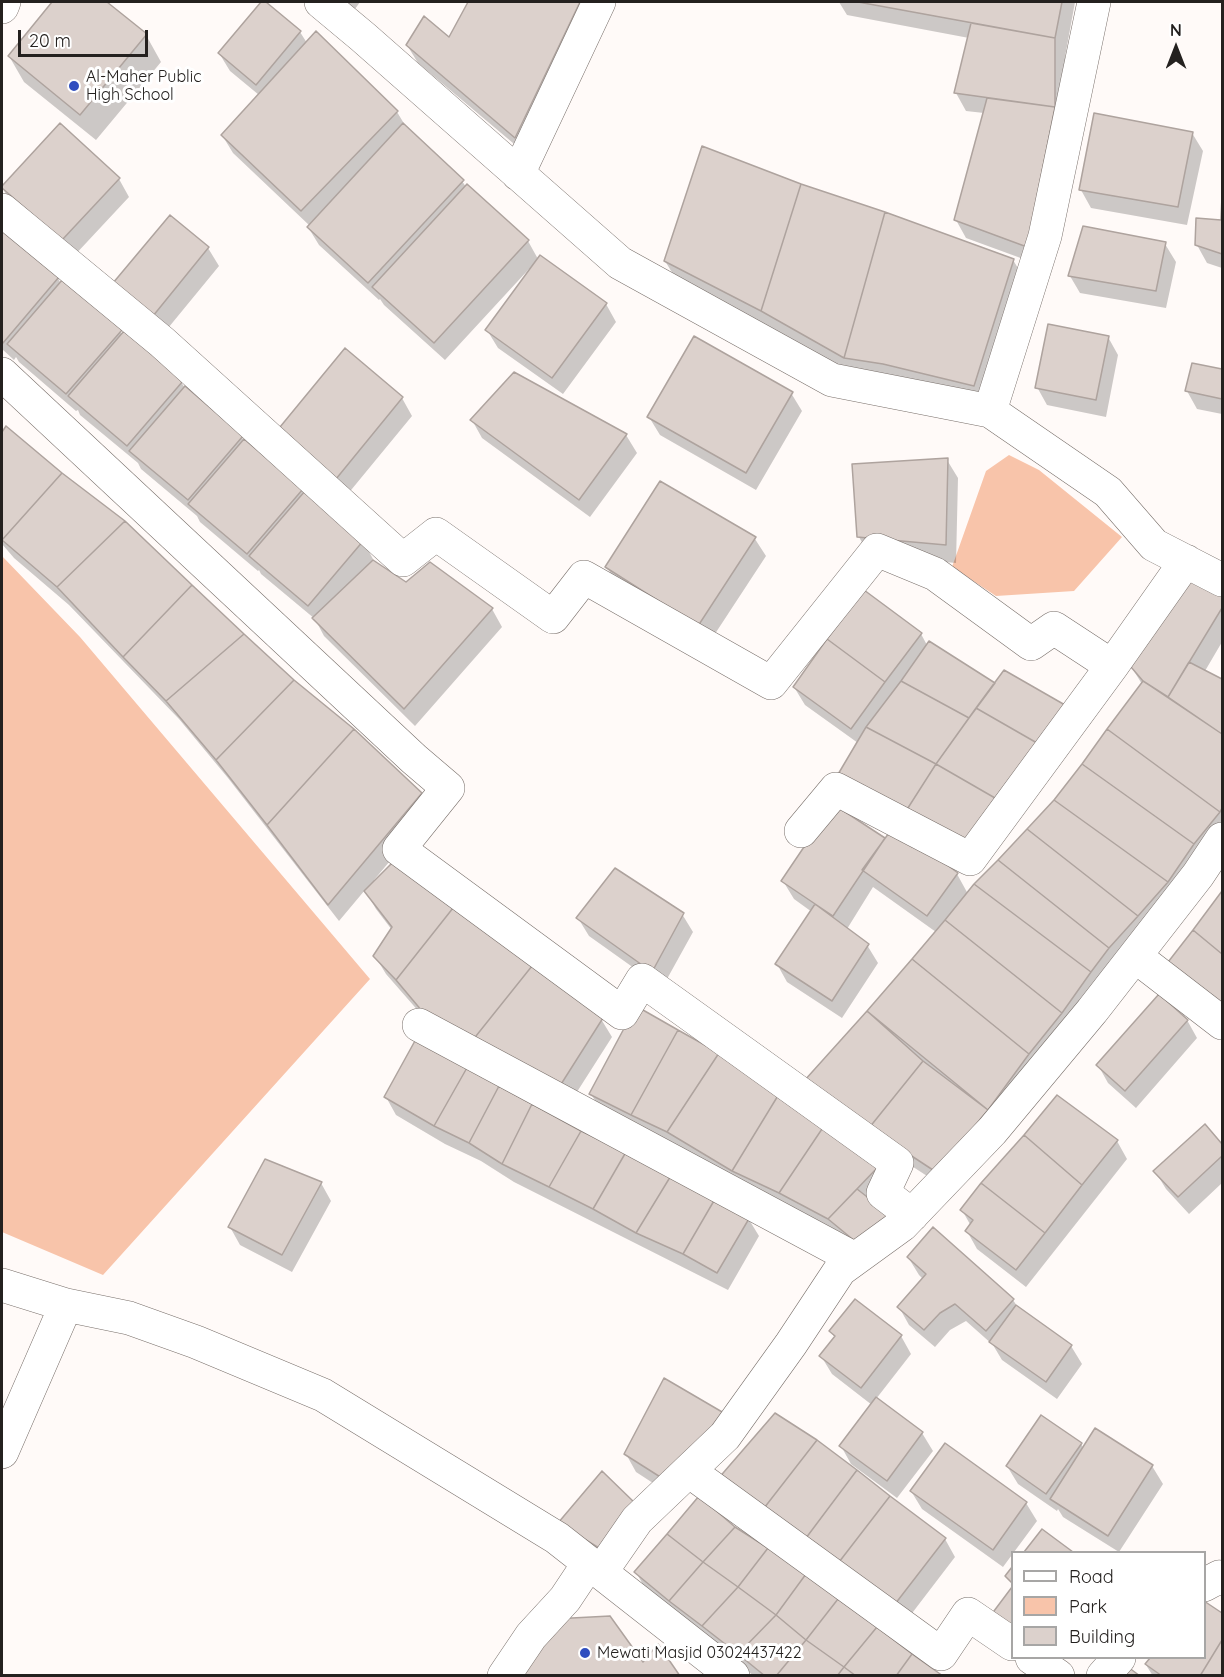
<!DOCTYPE html>
<style>
body{margin:0}
#map{position:relative;width:1224px;height:1677px;overflow:hidden;background:#fffaf8;font-family:Quicksand,sans-serif}
canvas{display:block}
.frame{position:absolute;inset:0;border:3px solid #24211f;pointer-events:none}
.legend{position:absolute;left:1011px;top:1551px;width:195px;height:108px;box-sizing:border-box;background:#fff;border:2px solid #a7a6a5;margin:0;padding:8px 10px;list-style:none;font-size:18px;color:#24211f}
.legend li{display:flex;align-items:center;gap:12px;height:30px}
.legend b{width:30px;border:2px solid #a7a6a5}
.north{position:absolute;left:1146px;top:18px;width:60px;height:60px;-webkit-text-stroke:4px #fff;paint-order:stroke;rotate:0deg;font-size:16px;font-weight:700;line-height:24px;text-align:center;color:#24211f}
.north::after{content:'';display:block;margin:auto;width:21px;height:27px;background:#24211f;clip-path:polygon(50% 0,100% 100%,50% 72%,0 100%)}
.scale{position:absolute;left:18px;top:30px;width:130px;height:27px;box-sizing:border-box;border:3px solid #24211f;border-top:0;padding-left:8px;font-size:18px;line-height:21px;white-space:nowrap;color:#24211f;-webkit-text-stroke:4px #fff;paint-order:stroke}
</style>
<div id="map">
<canvas width="1224" height="1677"></canvas>
<div class="frame"></div>
<ul class="legend">
<li><b style="height:8px;background:#fff"></b>Road</li>
<li><b style="height:16px;background:#f8c4aa"></b>Park</li>
<li><b style="height:16px;background:#dcd1cc"></b>Building</li>
</ul>
<div class="north">N</div>
<div class="scale">20 m</div>
</div>
<script>
const ctx = document.querySelector('canvas').getContext('2d');
ctx.lineJoin = 'round';
function fillPath(path, color) { ctx.fillStyle = color; ctx.fill(path, 'evenodd'); }
const toPath = rows => new Path2D(rows.map(r => 'M' + r).join(''));
function trace(path, color, width, dash) { ctx.strokeStyle = color; ctx.lineWidth = width; ctx.lineCap = dash ? 'butt' : 'round'; ctx.setLineDash(dash || []); ctx.stroke(path); }
function drawText(font, color, halo, rows, align = 'center') {
  ctx.font = font + ' Quicksand,sans-serif'; ctx.lineWidth = 6; ctx.setLineDash([]); ctx.textBaseline = 'middle'; ctx.strokeStyle = halo; ctx.fillStyle = color; for (const [text, x, y, turn = 0] of rows) {
    ctx.save(); ctx.translate(x, y); ctx.rotate((+turn || 0) * Math.PI / 180); ctx.textAlign = isNaN(turn) ? turn : align; if (halo) ctx.strokeText(text, 0, 0); ctx.fillText(text, 0, 0); ctx.restore();
  }
}
fillPath(toPath([
 [1009,455,1039,470,1122,537,1074,591,996,596,952,567,986,471],
 [2,556,80,637,370,979,103,1275,2,1232]
]), '#f8c4aa');
fillPath(toPath([
 [54,2,104,2,146,35,161,62,96,140,24,82,9,56],
 [263,2,300,32,307,43,397,112,408,130,462,181,466,187,528,241,538,259,606,304,616,322,563,394,498,348,487,330,530,271,529,269,445,360,384,305,380,299,379,300,319,245,308,227,310,226,233,153,222,135,259,95,230,71,219,53],
 [346,2,360,2,355,9],
 [470,2,598,2,526,154,418,63,407,45,449,39],
 [839,2,1075,2,1065,57,1065,126,1037,264,966,238,956,220,984,113,966,111,956,93,969,38,847,15],
 [60,125,119,179,129,197,73,257,12,205,2,187],
 [1192,133,1203,151,1187,225,1091,208,1081,190],
 [801,186,1013,260,1024,278,984,404,856,376,676,279,665,261],
 [170,217,208,248,219,266,164,333,126,301],
 [1198,220,1222,221,1222,268,1207,263,1197,245],
 [2,230,58,278,61,284,181,382,185,388,302,490,304,494,363,541,373,559,372,561,406,584,492,609,502,627,415,726,324,636,315,619,261,574,259,570,258,571,200,522,197,516,141,469,138,463,80,415,78,410,76,411,19,362,16,357,14,360,2,349],
 [1165,244,1176,262,1166,308,1080,293,1070,276],
 [1108,337,1118,355,1106,417,1047,405,1037,387],
 [1193,365,1222,370,1222,414,1197,409,1187,391],
 [514,374,626,435,637,453,590,517,482,438,472,420],
 [791,393,802,411,756,490,660,435,649,417],
 [402,398,412,416,347,495,292,445],
 [6,428,421,794,431,812,374,880,601,1019,612,1037,568,1106,434,1029,386,974,375,956,392,930,376,909,365,890,339,921,228,778,179,719,69,605,14,558,2,544,2,434],
 [947,460,958,478,956,563,869,555,859,537],
 [660,484,755,539,766,556,709,643,617,585,607,567],
 [864,592,921,634,927,645,995,685,1064,707,858,743,805,705,794,687],
 [1222,594,1222,642,1205,671,1222,681,1222,840,947,1189,881,1146,806,1081,936,932,873,887,847,929,867,945,878,963,842,1018,787,982,777,964,812,912,794,899,783,881,833,806,885,840,894,828,957,874,968,894,1029,830,1083,765,1142,684,1127,660],
 [1222,893,1222,1018,1167,966],
 [682,914,693,932,662,988,589,936,578,918],
 [1187,1020,1197,1038,1136,1108,1108,1083,1098,1065],
 [591,1094,878,1167,867,1259,602,1112],
 [386,1097,581,1132,748,1218,759,1236,728,1290,514,1182,481,1161,445,1144,396,1115],
 [1205,1126,1222,1146,1222,1183,1189,1214,1166,1189,1155,1171],
 [1117,1141,1127,1159,1026,1287,977,1249,967,1231,971,1226,962,1210],
 [321,1183,331,1201,292,1272,240,1245,230,1227],
 [908,1257,1013,1300,1019,1309,1071,1346,1082,1364,1057,1399,1002,1360,993,1345,966,1321,950,1330,935,1347,909,1325,899,1307,923,1279,919,1275],
 [831,1332,901,1336,911,1354,876,1399,922,1433,933,1451,897,1498,851,1464,841,1446,872,1405,832,1374,821,1356,835,1338],
 [665,1380,676,1498,636,1472,626,1454],
 [1096,1430,1152,1466,1163,1484,1119,1552,1063,1517,1058,1509,1057,1511,1018,1484,1007,1466,1081,1444,1084,1449],
 [911,1491,1026,1503,1037,1521,1003,1567,922,1509],
 [729,1498,945,1539,955,1557,903,1625],
 [734,1528,939,1676,754,1676,646,1590,636,1572],
 [1043,1531,1070,1552,1026,1552],
 [1204,1602,1222,1614,1222,1676,1153,1676,1146,1665,1151,1658,1204,1658]
]), '#0003');
const building = toPath([
 [52,2,107,2,147,34,80,115,8,56,52,2],
 [261,2,266,2,301,31,256,85,218,53,261,2],
 [468,2,580,2,515,138,406,45,424,16,449,37,468,2],
 [858,2,1062,2,1055,38,858,2],
 [971,23,1055,38,1055,107,954,93,971,23],
 [316,31,398,111,301,211,221,135,316,31],
 [987,98,1055,107,1027,247,954,220,987,98],
 [1094,113,1193,132,1178,207,1079,190,1094,113],
 [60,123,120,178,62,240,2,188,2,186,60,123],
 [403,123,464,180,368,283,307,227,403,123],
 [702,146,801,184,761,311,664,261,702,146],
 [467,184,529,240,434,343,372,287,467,184],
 [801,184,885,212,844,358,761,311,801,184],
 [1222,196,1222,254,1195,245,1196,218,1221,220,1222,196],
 [885,212,1014,259,974,386,883,364,844,358,885,212],
 [170,215,209,247,153,316,113,283,170,215],
 [1083,226,1166,242,1156,291,1068,276,1083,226],
 [2,228,59,277,3,343,2,341,2,228],
 [540,255,607,303,552,378,485,330,540,255],
 [63,279,122,330,66,394,7,344,63,279],
 [1048,324,1109,336,1096,400,1035,388,1048,324],
 [124,331,183,381,127,446,68,396,124,331],
 [694,336,793,392,746,473,647,417,694,336],
 [345,348,403,397,336,479,280,427,345,348],
 [1192,363,1222,369,1222,399,1185,391,1192,363],
 [514,372,627,434,579,500,470,420,514,372],
 [185,386,243,436,188,500,129,451,185,386],
 [6,426,62,473,2,540,2,432,6,426],
 [244,439,303,489,247,554,188,504,244,439],
 [948,458,946,545,857,537,852,464,948,458],
 [62,473,125,521,57,587,2,540,62,473],
 [660,481,756,537,698,626,605,567,660,481],
 [305,491,364,540,308,606,249,556,305,491],
 [125,521,192,585,123,657,57,587,125,521],
 [373,560,406,582,430,562,493,608,404,709,312,618,373,560],
 [1187,576,1222,592,1222,608,1168,697,1143,681,1125,660,1187,576],
 [192,585,244,634,166,701,123,657,192,585],
 [864,590,922,633,885,682,827,639,864,590],
 [244,634,294,680,216,760,166,701,244,634],
 [827,639,885,682,851,729,793,687,827,639],
 [929,641,995,683,969,718,901,681,929,641],
 [1189,662,1222,679,1222,734,1168,697,1189,662],
 [1004,670,1065,705,1037,743,976,708,1004,670],
 [294,680,354,729,267,825,216,760,294,680],
 [901,681,969,718,936,764,866,727,901,681],
 [1143,681,1222,734,1222,808,1220,812,1107,729,1143,681],
 [976,708,1037,743,995,798,936,764,976,708],
 [866,727,936,764,906,811,837,776,866,727],
 [354,729,422,793,328,905,267,825,354,729],
 [1107,729,1220,812,1194,844,1082,764,1107,729],
 [936,764,995,798,966,841,906,811,936,764],
 [1082,764,1194,844,1168,882,1054,800,1082,764],
 [1054,800,1168,882,1138,916,1027,829,1054,800],
 [833,804,885,838,833,916,781,881,833,804],
 [894,826,958,873,927,916,862,870,894,826],
 [1027,829,1138,916,1109,948,998,860,1027,829],
 [395,860,457,903,396,980,373,956,392,927,364,891,395,860],
 [998,860,1109,948,1091,972,974,884,998,860],
 [615,868,684,913,652,972,576,918,615,868],
 [974,884,1091,972,1062,1013,945,920,974,884],
 [1222,891,1222,954,1193,930,1222,891],
 [457,903,532,966,472,1041,422,1011,396,980,457,903],
 [815,904,869,944,832,1001,775,964,815,904],
 [945,920,1062,1013,1029,1054,912,959,945,920],
 [1193,930,1222,954,1222,1005,1165,966,1193,930],
 [912,959,1029,1054,988,1110,867,1011,912,959],
 [532,966,603,1018,558,1089,472,1041,532,966],
 [1159,994,1188,1020,1125,1091,1096,1065,1159,994],
 [636,1006,678,1030,631,1115,589,1094,636,1006],
 [867,1011,923,1061,869,1128,804,1081,867,1011],
 [678,1030,719,1053,667,1132,631,1115,678,1030],
 [416,1039,468,1066,434,1126,384,1097,416,1039],
 [719,1053,779,1094,732,1171,667,1132,719,1053],
 [923,1061,988,1110,936,1172,869,1128,923,1061],
 [468,1066,499,1086,469,1143,434,1126,468,1066],
 [499,1086,532,1104,502,1164,469,1143,499,1086],
 [779,1094,824,1126,779,1193,732,1171,779,1094],
 [1057,1095,1118,1140,1082,1185,1024,1135,1057,1095],
 [532,1104,581,1131,549,1187,502,1164,532,1104],
 [1205,1124,1222,1144,1222,1156,1178,1197,1153,1171,1205,1124],
 [824,1126,879,1166,828,1219,779,1193,824,1126],
 [581,1131,626,1152,593,1209,549,1187,581,1131],
 [1024,1135,1082,1185,1045,1233,981,1183,1024,1135],
 [626,1152,672,1174,636,1233,593,1209,626,1152],
 [265,1159,322,1182,282,1255,228,1227,265,1159],
 [672,1174,715,1199,683,1254,636,1233,672,1174],
 [981,1183,1045,1233,1016,1270,965,1231,973,1220,960,1210,981,1183],
 [857,1189,893,1217,856,1242,828,1219,857,1189],
 [715,1199,750,1217,717,1273,683,1254,715,1199],
 [933,1227,1014,1299,986,1331,955,1304,940,1313,924,1330,897,1307,926,1274,907,1257,933,1227],
 [855,1299,902,1335,861,1388,819,1356,835,1336,829,1331,855,1299],
 [1016,1305,1072,1345,1046,1382,989,1342,1016,1305],
 [664,1378,729,1416,665,1480,624,1454,664,1378],
 [876,1397,923,1432,887,1481,839,1446,876,1397],
 [775,1413,817,1440,761,1512,717,1480,775,1413],
 [1041,1415,1082,1443,1046,1494,1006,1466,1041,1415],
 [1095,1428,1153,1465,1108,1536,1050,1499,1095,1428],
 [817,1440,857,1470,803,1542,761,1512,817,1440],
 [945,1443,1027,1502,993,1550,910,1491,945,1443],
 [857,1470,890,1496,836,1566,803,1542,857,1470],
 [602,1471,637,1505,604,1551,558,1523,602,1471],
 [699,1496,735,1527,703,1562,667,1534,699,1496],
 [890,1496,946,1538,892,1608,836,1566,890,1496],
 [735,1527,768,1548,738,1587,703,1562,735,1527],
 [1042,1529,1073,1552,1024,1552,1042,1529],
 [667,1534,703,1562,669,1601,634,1572,667,1534],
 [768,1548,806,1574,776,1615,738,1587,768,1548],
 [703,1562,738,1587,702,1626,669,1601,703,1562],
 [1012,1567,1012,1583,1005,1576,1012,1567],
 [806,1574,838,1599,806,1640,776,1615,806,1574],
 [738,1587,776,1615,738,1654,702,1626,738,1587],
 [1012,1587,1012,1637,988,1619,1012,1587],
 [838,1599,877,1627,844,1667,806,1640,838,1599],
 [1204,1601,1222,1613,1222,1640,1200,1676,1162,1676,1145,1664,1150,1658,1204,1658,1204,1601],
 [776,1615,806,1640,776,1676,765,1676,738,1654,776,1615],
 [610,1616,643,1662,658,1644,680,1676,521,1676,553,1619,610,1616],
 [877,1627,912,1654,896,1676,856,1676,844,1667,877,1627],
 [806,1640,844,1667,837,1676,776,1676,806,1640],
 [1222,1640,1222,1676,1200,1676,1222,1640],
 [912,1654,943,1676,896,1676,912,1654],
 [1124,1664,1140,1676,1116,1676,1124,1664],
 [844,1667,856,1676,837,1676,844,1667]
]);
fillPath(building, '#dcd1cc');
trace(building, '#aea39e', 1.5);
const street = toPath([
 [321,2,363,37,620,263,832,380,990,411,1045,236,1094,2],
 [2,7,4,2],
 [518,174,599,2],
 [2,210,162,342,403,560,436,534,553,617,584,577,771,683,877,550,935,574,1031,644,1054,628,1112,666,1186,561],
 [2,374,414,759,448,788,399,849,622,1013,642,980,897,1163,883,1193,912,1215],
 [990,411,1108,492,1154,545,1222,580],
 [801,831,836,789,970,859,1112,666],
 [1135,956,1222,1023],
 [419,1025,855,1259],
 [2,1285,66,1305,129,1318,196,1342,323,1395,557,1538,733,1676],
 [2,1452,66,1305],
 [689,1471,941,1654,968,1614,1012,1644],
 [601,1572,637,1520,725,1436,791,1344,840,1270,902,1225,992,1131,1092,1011,1198,875,1222,839],
 [1204,1585,1219,1577,1222,1579],
 [1032,1658,1058,1676],
 [504,1676,531,1636,565,1599,589,1563],
 [1103,1676,1119,1658]
]);
trace(street, '#786f6a', 34);
trace(street, '#fff', 33);
for (const [x, y, r, color] of [
 [74,86,6,"#304ebf"],
 [585,1653,6,"#304ebf"]
]) { const dot = new Path2D(); dot.arc(x, y, r, 0, 2 * Math.PI); ctx.fillStyle = color; ctx.fill(dot); trace(dot, '#fff', 2); }
drawText('16px', '#24211f', '#fff', [
 ["Al-Maher Public",86,77],
 ["High School",86,95],
 ["Mewati Masjid 03024437422",597,1653]
], 'left');
</script>
